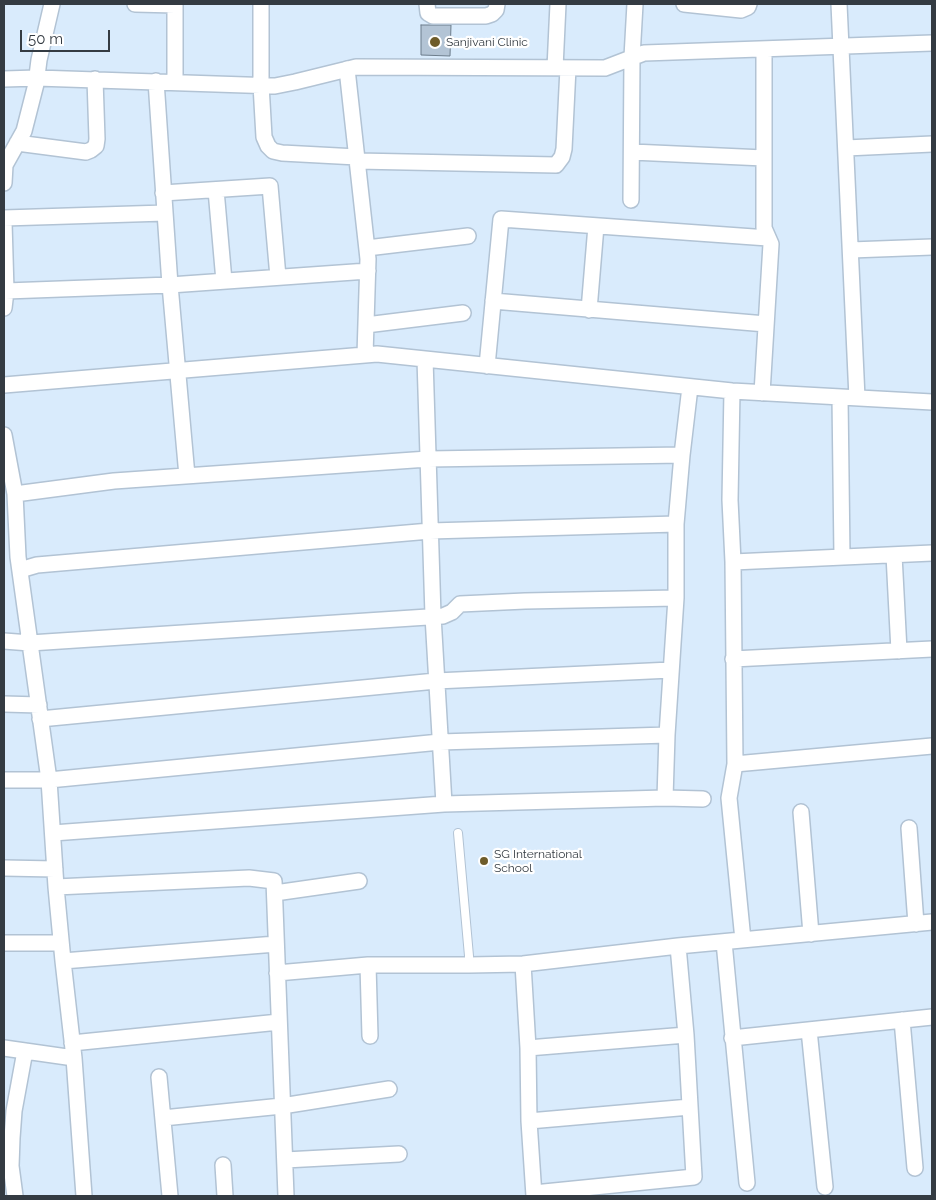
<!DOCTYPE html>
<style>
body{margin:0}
#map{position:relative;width:936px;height:1200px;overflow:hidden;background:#d9ebfc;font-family:Raleway,sans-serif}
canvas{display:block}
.frame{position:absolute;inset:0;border:5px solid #343b42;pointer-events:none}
.scale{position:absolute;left:20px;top:30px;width:90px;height:22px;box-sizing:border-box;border:2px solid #343b42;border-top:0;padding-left:6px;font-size:15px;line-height:18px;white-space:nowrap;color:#343b42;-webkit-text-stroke:4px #fff;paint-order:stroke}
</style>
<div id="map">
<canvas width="936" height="1200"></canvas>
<div class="frame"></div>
<div class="scale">50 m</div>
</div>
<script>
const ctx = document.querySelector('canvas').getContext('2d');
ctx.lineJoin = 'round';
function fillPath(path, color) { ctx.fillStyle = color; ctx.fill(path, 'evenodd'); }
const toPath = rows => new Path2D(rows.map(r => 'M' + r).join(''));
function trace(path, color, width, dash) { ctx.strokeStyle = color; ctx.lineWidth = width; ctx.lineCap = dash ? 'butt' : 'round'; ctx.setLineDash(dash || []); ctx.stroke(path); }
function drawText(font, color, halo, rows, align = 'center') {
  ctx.font = font + ' Raleway,sans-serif'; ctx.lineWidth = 4.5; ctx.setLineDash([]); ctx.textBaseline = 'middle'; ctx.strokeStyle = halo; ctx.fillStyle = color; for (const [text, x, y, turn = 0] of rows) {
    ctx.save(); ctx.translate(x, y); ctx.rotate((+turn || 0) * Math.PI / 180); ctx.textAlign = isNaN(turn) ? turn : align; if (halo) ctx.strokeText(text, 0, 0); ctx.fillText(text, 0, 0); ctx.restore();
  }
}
const building = toPath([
 [421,25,451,25,450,56,421,55,421,25]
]);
fillPath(building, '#b3c4d5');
trace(building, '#6d7d8c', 1);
const lane = toPath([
 [458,833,469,956,469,965]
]);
const street = toPath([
 [135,4,175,5],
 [261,4,261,85,264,137,268,146,273,151,282,153,357,157],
 [427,4,428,13,433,16,486,16,492,14,496,10,497,4],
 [684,4,741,10,748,7,749,4],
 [839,4,857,398],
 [555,68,558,4],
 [347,69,368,259,365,355],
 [4,79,37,78,275,86,295,82,356,67,605,68,644,53,932,43],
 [156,81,170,285,187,476],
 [175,82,175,4],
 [17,143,86,152,91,150,96,146,97,139,95,79],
 [846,148,932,144],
 [632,152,764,158],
 [357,161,556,165,562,157,564,149,568,68],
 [4,183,5,165,24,131,36,84,39,60,52,4],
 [216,190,224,281],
 [163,193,270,186,278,277],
 [631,200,632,57,635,4],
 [4,218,165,213],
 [4,222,6,291,4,308],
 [367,248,468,236],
 [851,250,932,247],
 [6,291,170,285,368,271],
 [493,301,766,324],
 [589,310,596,226],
 [366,325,463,313],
 [425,359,433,616,444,804],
 [487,366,501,219,768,238],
 [4,385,377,354,732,391,932,402],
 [732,391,730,500,733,562,735,764,729,798,743,940],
 [762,393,771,244,764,228,764,49],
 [840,397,842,557],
 [4,435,15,494,18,557,49,780,56,887,63,961,74,1058,84,1196],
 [15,494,114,481,428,459,682,455],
 [894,555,899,651],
 [733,562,932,553],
 [20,570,37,565,430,531,676,524],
 [4,641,30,643,443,616,452,612,460,604,525,601,676,598],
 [733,659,932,649],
 [4,704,39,705],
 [40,719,436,681,671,670],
 [735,764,932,746],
 [4,780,49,780,440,742,667,735],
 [665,798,667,735,676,598,676,524,682,455,690,387],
 [801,812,811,934],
 [909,828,916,924],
 [53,833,444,804,665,798,703,799],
 [4,868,55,869],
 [56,887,249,878,274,881,286,1196],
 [275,893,359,881],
 [724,942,747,1183],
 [4,943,61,943],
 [63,961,276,944],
 [523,964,528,1048,529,1121,534,1196],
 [368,965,370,1036],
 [277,973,368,965,469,965,523,964,678,946,932,922],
 [902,1020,915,1168],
 [809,1030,825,1187],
 [732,1038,932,1017],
 [72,1043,279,1022],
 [4,1048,74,1058],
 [528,1048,686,1035],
 [159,1077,170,1196],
 [163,1118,282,1106,389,1089],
 [529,1121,690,1107],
 [285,1160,399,1154],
 [223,1165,225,1196],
 [534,1193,694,1177,686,1035,678,946],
 [15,1196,11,1166,12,1138,14,1111,25,1051]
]);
trace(lane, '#b2c3d4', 10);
trace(street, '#b2c3d4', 18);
trace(lane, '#fff', 8);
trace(street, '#fff', 15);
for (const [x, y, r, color] of [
 [435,42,6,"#6e5c2a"],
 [484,861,5,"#6e5c2a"]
]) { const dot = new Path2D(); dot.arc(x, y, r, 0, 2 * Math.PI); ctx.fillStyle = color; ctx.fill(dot); trace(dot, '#fff', 2); }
drawText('12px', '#343b42', '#fff', [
 ["Sanjivani Clinic",446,42],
 ["SG International",494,854],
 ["School",494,868]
], 'left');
</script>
